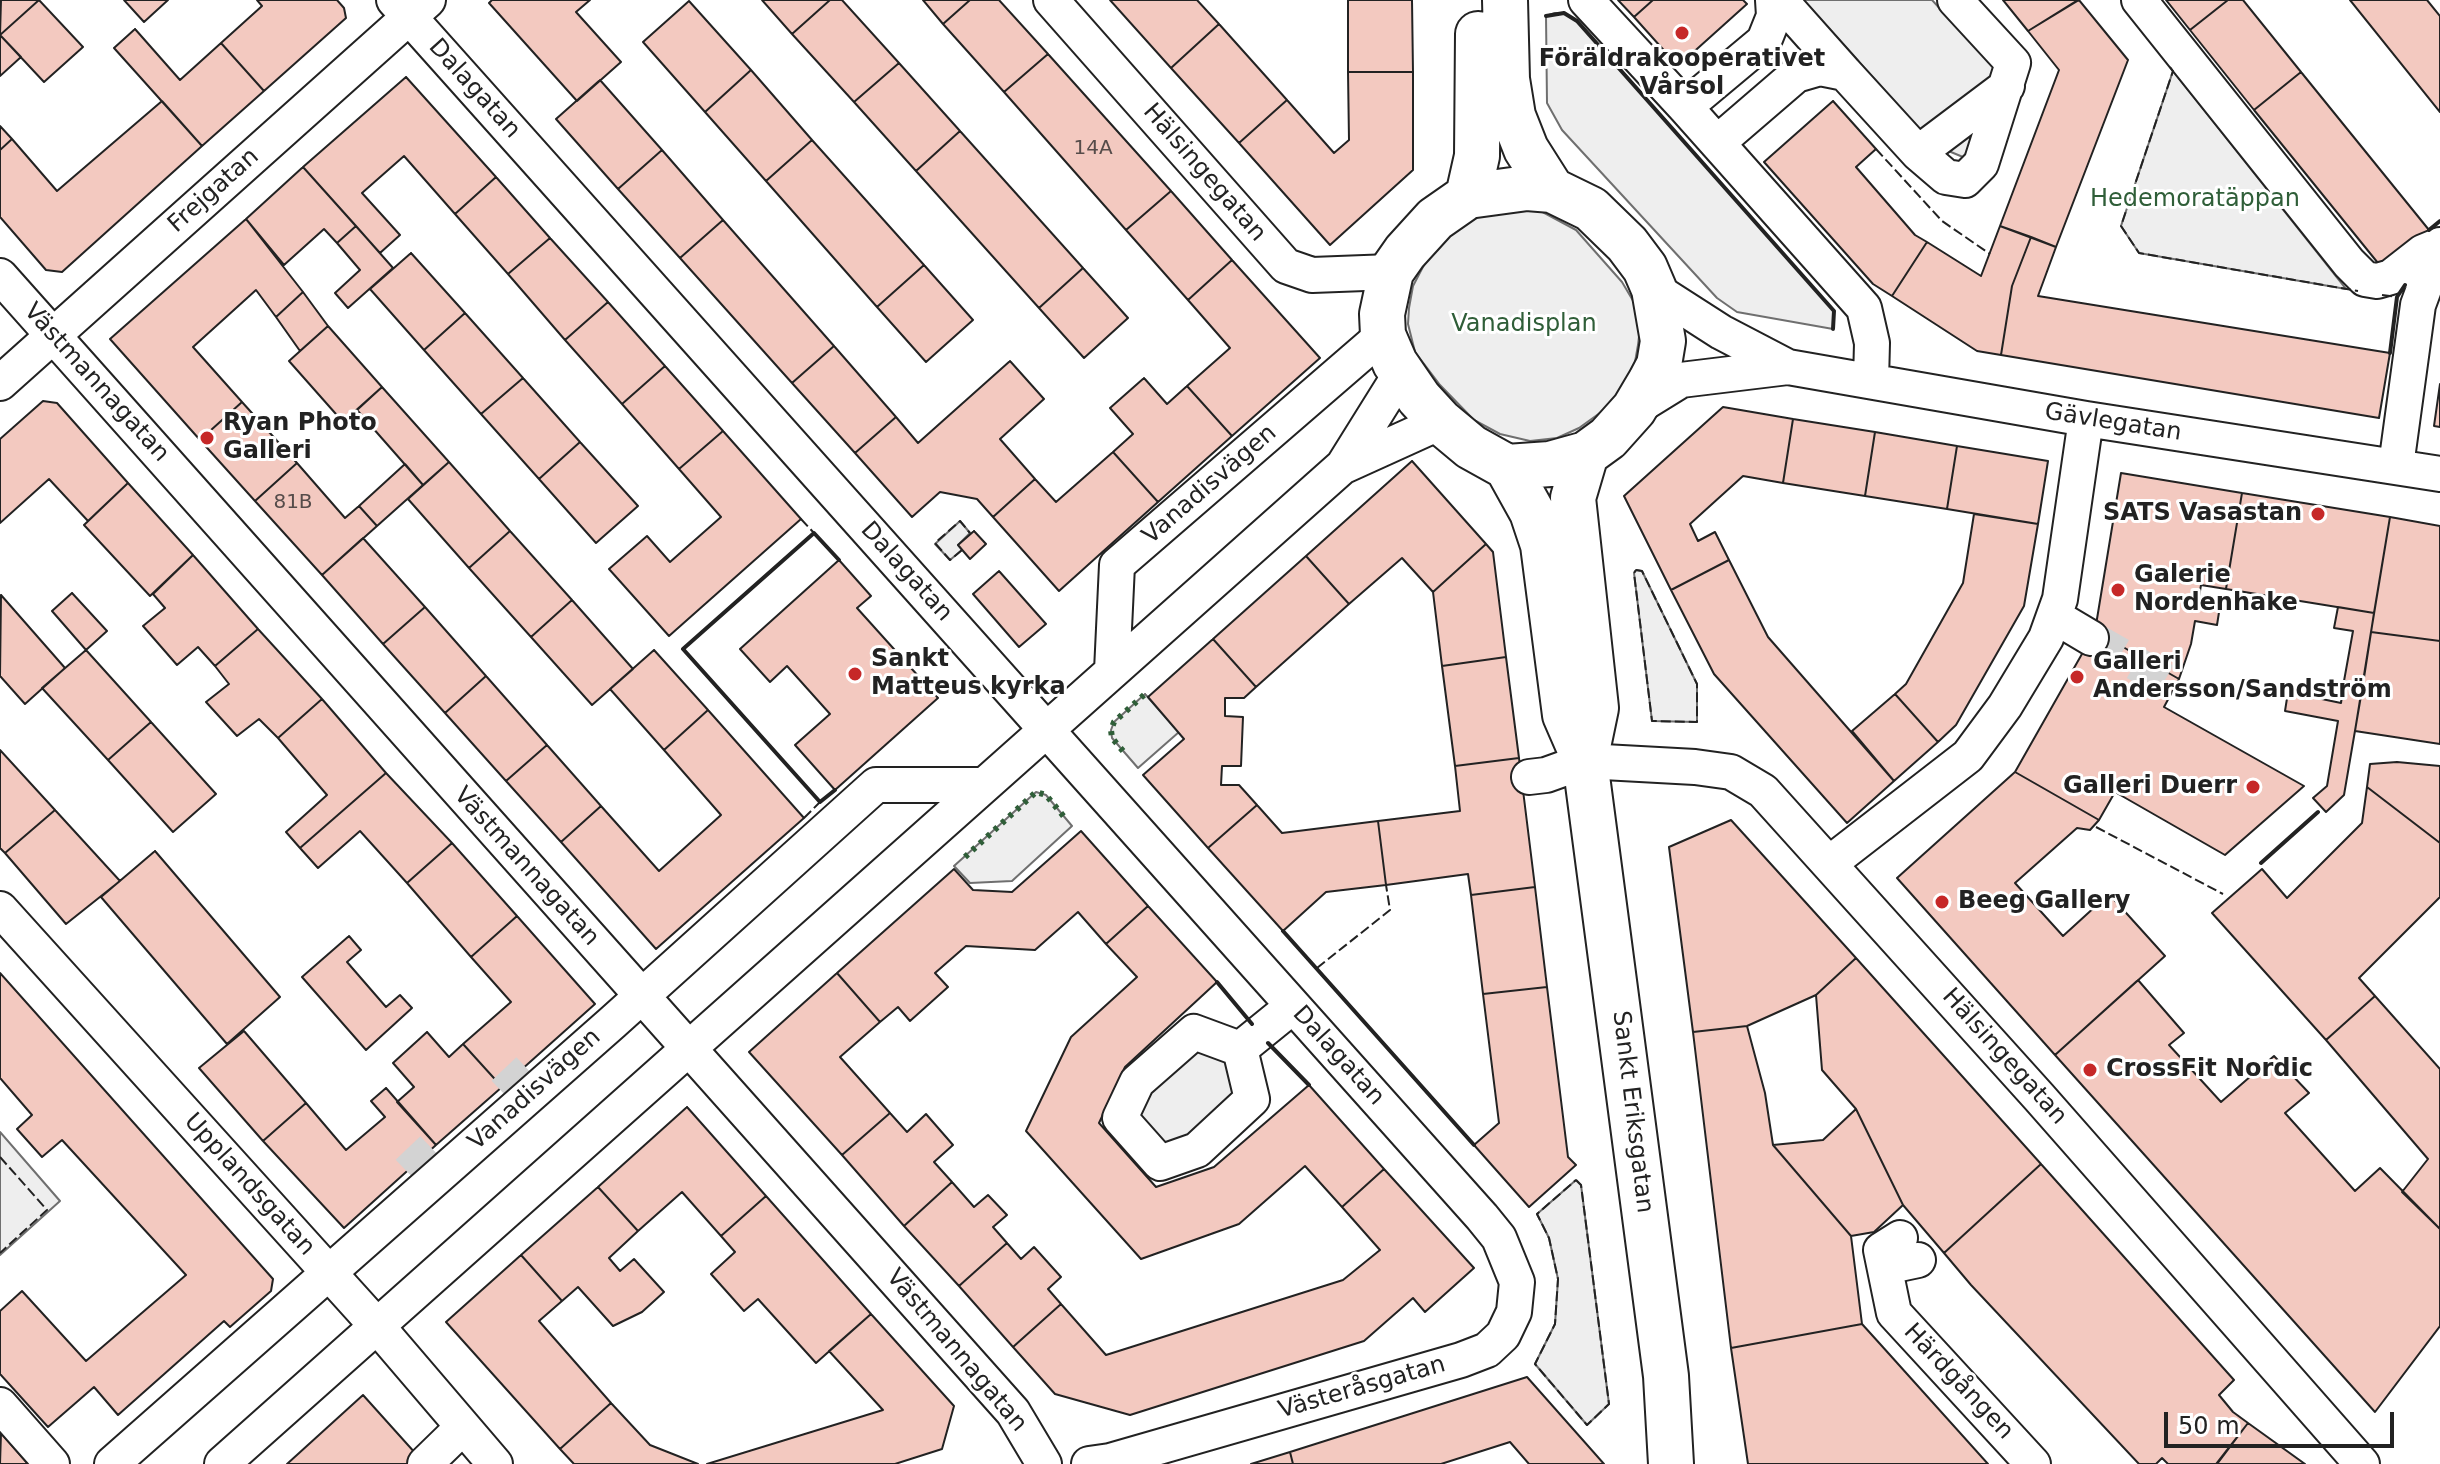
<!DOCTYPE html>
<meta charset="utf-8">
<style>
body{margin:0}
#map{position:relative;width:2440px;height:1464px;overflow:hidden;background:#fff;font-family:"DejaVu Sans",sans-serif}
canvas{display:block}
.scale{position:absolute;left:2164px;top:1412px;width:230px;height:36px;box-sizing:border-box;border:4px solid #222;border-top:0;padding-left:10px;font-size:24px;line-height:28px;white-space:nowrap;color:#222;-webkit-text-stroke:6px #fff;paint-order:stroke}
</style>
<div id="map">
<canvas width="2440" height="1464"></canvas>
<div class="scale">50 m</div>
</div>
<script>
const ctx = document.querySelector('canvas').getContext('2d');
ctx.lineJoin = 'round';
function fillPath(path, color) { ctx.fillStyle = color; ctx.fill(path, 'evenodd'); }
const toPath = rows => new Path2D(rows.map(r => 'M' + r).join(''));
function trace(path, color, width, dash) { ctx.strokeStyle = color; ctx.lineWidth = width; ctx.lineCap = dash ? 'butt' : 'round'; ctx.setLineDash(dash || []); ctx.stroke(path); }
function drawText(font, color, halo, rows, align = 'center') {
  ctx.font = font + ' "DejaVu Sans",sans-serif'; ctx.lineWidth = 6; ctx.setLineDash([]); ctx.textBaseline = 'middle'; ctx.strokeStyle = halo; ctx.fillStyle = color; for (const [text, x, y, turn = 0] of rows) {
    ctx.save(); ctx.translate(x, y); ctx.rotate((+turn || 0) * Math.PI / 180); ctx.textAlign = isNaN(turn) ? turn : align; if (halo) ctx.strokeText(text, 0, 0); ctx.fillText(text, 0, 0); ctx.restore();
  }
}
const green = toPath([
 [1803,0,1932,0,1994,67,1975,144,1963,157,1934,145,1803,0],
 [1555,13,1564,13,1577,21,1834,311,1833,329,1737,312,1717,298,1562,130,1547,103,1546,16,1555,13],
 [2173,71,2346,289,2139,253,2121,226,2173,71],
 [1494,209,1537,209,1576,230,1622,282,1635,304,1640,328,1638,345,1635,362,1623,388,1604,410,1579,428,1557,438,1530,441,1500,434,1474,420,1440,385,1415,352,1408,324,1409,308,1413,286,1425,263,1445,239,1462,225,1494,209],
 [960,521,970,533,958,545,962,550,950,560,935,544,960,521],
 [1636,570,1642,571,1697,684,1697,722,1652,721,1634,573,1636,570],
 [1145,694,1179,732,1138,768,1112,738,1111,730,1114,722,1145,694],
 [1036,792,1046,795,1072,826,1012,881,970,883,954,866,1036,792],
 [1196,1046,1226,1061,1239,1096,1192,1141,1164,1151,1132,1115,1145,1090,1196,1046],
 [0,1132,60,1201,0,1255,0,1132],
 [1576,1180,1581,1185,1609,1404,1587,1425,1535,1364,1555,1324,1558,1279,1549,1238,1537,1214,1576,1180]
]);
fillPath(green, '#eee');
trace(green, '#6f6f6f', 2);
const building = toPath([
 [1,0,39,0,0,35,1,0],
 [39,0,83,47,44,82,0,35,39,0],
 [124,0,168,0,144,22,124,0],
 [257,0,337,0,344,8,346,18,264,91,221,43,262,6,257,0],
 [492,0,590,0,576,12,621,62,577,101,489,3,492,0],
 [762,0,830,0,792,34,762,0],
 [830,0,842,0,899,63,854,102,792,34,830,0],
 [923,0,970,0,943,24,923,0],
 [970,0,999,0,1048,54,1004,92,943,24,970,0],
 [1110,0,1197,0,1219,24,1171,68,1110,0],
 [1348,0,1412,0,1413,72,1348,72,1348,0],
 [1618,0,1653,0,1634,17,1618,0],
 [1653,0,1743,0,1747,4,1678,66,1634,17,1653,0],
 [2003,0,2078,0,2028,31,2003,0],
 [2079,0,2128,60,2056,247,2000,226,2059,70,2028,31,2079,0],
 [2166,0,2228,0,2190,30,2166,0],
 [2228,0,2243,0,2301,72,2254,110,2190,30,2228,0],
 [2350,0,2427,0,2440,16,2440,112,2350,0],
 [689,1,751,70,705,112,643,42,689,1],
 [1219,24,1287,100,1239,143,1171,68,1219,24],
 [135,29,180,80,221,43,264,91,202,146,114,48,135,29],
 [0,35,21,57,0,76,0,35],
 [1048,54,1171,191,1126,230,1004,92,1048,54],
 [899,63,960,131,916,171,854,102,899,63],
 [751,70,812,140,766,181,705,112,751,70],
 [1348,72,1413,72,1413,170,1330,245,1239,143,1287,100,1334,153,1349,140,1348,72],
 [2301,72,2429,230,2382,268,2254,110,2301,72],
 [406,77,496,177,455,214,404,156,362,193,400,235,380,253,303,167,406,77],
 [600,80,662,150,618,189,556,119,600,80],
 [162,101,202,146,62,272,46,270,0,217,0,150,12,139,57,191,162,101],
 [1833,101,1876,149,1856,167,1915,235,1927,242,1892,296,1873,284,1764,162,1833,101],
 [0,126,12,139,0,150,0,126],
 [960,131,1083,268,1039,308,916,171,960,131],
 [812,140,924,265,877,307,766,181,812,140],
 [662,150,723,220,680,258,618,189,662,150],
 [303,167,356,226,337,243,324,229,284,265,246,219,303,167],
 [496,177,550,238,508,274,455,214,496,177],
 [1171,191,1232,260,1188,300,1126,230,1171,191],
 [246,219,303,292,276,317,256,290,193,347,242,402,200,440,110,339,246,219],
 [723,220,834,346,792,383,680,258,723,220],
 [356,226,393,268,348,308,335,293,360,270,337,243,356,226],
 [2000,226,2031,237,2012,286,2001,355,1977,351,1892,296,1927,242,1981,276,2000,226],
 [2031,237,2056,247,2038,296,2390,353,2379,418,2001,355,2012,286,2031,237],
 [550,238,608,302,565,340,508,274,550,238],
 [411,253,465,313,424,350,370,289,411,253],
 [1232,260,1320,358,1232,436,1187,386,1230,348,1188,300,1232,260],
 [924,265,973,320,926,362,877,307,924,265],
 [1083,268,1128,318,1084,358,1039,308,1083,268],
 [303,292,328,326,300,351,276,317,303,292],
 [608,302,665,366,622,404,565,340,608,302],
 [465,313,523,378,481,414,424,350,465,313],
 [328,326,382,387,343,422,289,361,328,326],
 [834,346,896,417,855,453,792,383,834,346],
 [1010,361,1044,399,1000,439,1035,479,993,517,977,499,940,492,912,517,855,453,896,417,918,443,1010,361],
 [665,366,723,431,679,469,622,404,665,366],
 [523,378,580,442,539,479,481,414,523,378],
 [1144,378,1167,404,1187,386,1232,436,1158,502,1113,452,1133,434,1110,408,1144,378],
 [2440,384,2440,427,2434,426,2440,384],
 [382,387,449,462,423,485,357,410,382,387],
 [43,401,57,403,128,483,88,521,49,479,0,523,0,439,43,401],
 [242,402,297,463,255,501,200,440,242,402],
 [1723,407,1793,419,1783,483,1743,476,1690,524,1698,541,1715,532,1729,560,1671,590,1624,496,1723,407],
 [1793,419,1875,432,1865,496,1783,483,1793,419],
 [723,431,801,519,669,636,609,569,647,536,670,562,721,517,679,469,723,431],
 [1875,432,1957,446,1947,509,1865,496,1875,432],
 [580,442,638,506,596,543,539,479,580,442],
 [1957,446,2048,461,2038,524,1947,509,1957,446],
 [1113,452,1158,502,1059,591,993,517,1035,479,1056,502,1113,452],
 [1412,461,1486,544,1433,592,1402,558,1349,604,1306,556,1412,461],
 [449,462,510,531,469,568,408,499,449,462],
 [297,463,345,518,359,506,377,526,322,575,255,501,297,463],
 [405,464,423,485,377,526,359,506,405,464],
 [2121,473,2242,493,2226,589,2201,585,2198,603,2220,606,2217,625,2195,621,2191,644,2179,679,2095,631,2121,473],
 [128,483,193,555,150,596,84,525,128,483],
 [2242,493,2390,517,2374,613,2226,589,2242,493],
 [1974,514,2038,524,2024,606,1956,725,1938,742,1895,694,1906,684,1963,583,1974,514],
 [2390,517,2440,526,2440,641,2371,632,2390,517],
 [510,531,572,600,531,637,469,568,510,531],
 [974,531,986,544,970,559,958,545,974,531],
 [363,538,425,607,383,644,322,575,363,538],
 [1486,544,1493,552,1506,657,1442,666,1433,592,1486,544],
 [193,555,258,629,215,666,198,647,177,665,143,626,165,608,153,594,193,555],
 [1306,556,1349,604,1256,687,1213,639,1306,556],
 [839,560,871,596,857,608,938,698,835,790,795,745,830,714,787,666,770,682,740,649,839,560],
 [1729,560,1768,637,1894,781,1847,823,1714,674,1671,590,1729,560],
 [999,571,1046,624,1019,647,973,594,999,571],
 [72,593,107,631,86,650,52,611,72,593],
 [1,595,65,668,25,704,0,676,1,595],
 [572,600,633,669,592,705,531,637,572,600],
 [425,607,486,676,445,713,383,644,425,607],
 [2338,607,2374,613,2363,684,2344,681,2353,631,2334,628,2338,607],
 [258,629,322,699,278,738,259,719,237,736,206,702,229,684,215,666,258,629],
 [2095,631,2179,679,2164,707,2304,786,2225,855,2115,792,2099,820,2015,772,2095,631],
 [2371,632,2440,641,2440,744,2355,731,2371,632],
 [1213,639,1256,687,1244,698,1225,698,1225,716,1243,717,1241,766,1222,766,1221,785,1239,785,1257,805,1208,848,1143,775,1184,739,1148,697,1213,639],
 [86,650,151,722,108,760,42,688,86,650],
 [654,650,708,710,664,750,610,689,654,650],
 [1506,657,1519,758,1455,766,1442,666,1506,657],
 [486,676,547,745,506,781,445,713,486,676],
 [2344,681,2363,684,2344,795,2326,812,2313,798,2327,786,2338,721,2285,711,2288,692,2341,703,2344,681],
 [1895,694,1938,742,1894,781,1852,731,1895,694],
 [322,699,386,773,300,848,286,832,327,795,278,738,322,699],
 [708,710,804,818,656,949,561,842,601,806,659,871,721,815,664,750,708,710],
 [151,722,216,794,173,832,108,760,151,722],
 [547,745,601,806,561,842,506,781,547,745],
 [0,750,55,810,5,853,0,848,0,750],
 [1519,758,1535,887,1471,895,1468,874,1386,885,1378,821,1460,811,1455,766,1519,758],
 [2397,762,2440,766,2440,843,2367,787,2370,764,2397,762],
 [2015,772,2099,820,2090,830,2077,828,2015,883,2063,936,2109,894,2165,956,2055,1055,1897,878,2015,772],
 [386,773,452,843,407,883,360,831,318,868,300,848,386,773],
 [2367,787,2440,843,2440,897,2359,978,2375,996,2326,1040,2212,913,2262,869,2287,898,2362,823,2367,787],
 [1257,805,1282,833,1378,821,1386,885,1326,892,1283,931,1208,848,1257,805],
 [55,810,120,881,66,924,5,853,55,810],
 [1731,820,1856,958,1816,995,1747,1026,1693,1032,1669,847,1731,820],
 [1081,831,1148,906,1106,944,1078,912,1035,950,966,946,935,973,948,987,910,1021,898,1007,880,1022,837,973,954,869,973,890,1012,892,1081,831],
 [452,843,517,916,471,957,407,883,452,843],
 [155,851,280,997,227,1044,101,897,155,851],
 [1535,887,1547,987,1483,994,1471,895,1535,887],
 [1148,906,1217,982,1125,1067,1099,1123,1156,1187,1214,1167,1309,1085,1384,1169,1342,1207,1305,1166,1239,1224,1141,1259,1026,1131,1071,1037,1137,977,1106,944,1148,906],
 [517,916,595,1004,502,1087,463,1044,511,1002,471,957,517,916],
 [349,936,361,950,347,962,386,1007,400,995,412,1008,366,1050,302,977,349,936],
 [1856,958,2041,1164,1944,1253,1903,1205,1856,1109,1822,1070,1816,995,1856,958],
 [0,973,273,1279,271,1291,230,1327,224,1321,118,1415,94,1387,48,1427,0,1374,0,1311,22,1291,86,1361,186,1275,62,1140,42,1157,17,1129,32,1115,0,1078,0,973],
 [837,973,880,1022,840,1057,890,1113,842,1155,749,1052,837,973],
 [2138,980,2184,1033,2169,1045,2221,1102,2274,1056,2309,1093,2285,1113,2355,1191,2380,1168,2440,1229,2440,1326,2375,1412,2055,1055,2138,980],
 [1547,987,1568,1157,1576,1165,1529,1207,1474,1145,1499,1123,1483,994,1547,987],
 [2375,996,2440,1069,2440,1229,2402,1192,2428,1159,2326,1040,2375,996],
 [1747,1026,1765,1093,1773,1145,1851,1236,1862,1324,1731,1348,1693,1032,1747,1026],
 [244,1031,306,1103,263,1141,199,1068,244,1031],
 [427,1032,449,1057,463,1044,502,1087,436,1145,397,1102,414,1087,393,1063,427,1032],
 [386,1088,436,1145,344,1228,263,1141,306,1103,346,1150,385,1117,371,1101,386,1088],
 [687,1107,766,1196,721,1236,682,1192,638,1231,598,1187,687,1107],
 [1856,1109,1903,1205,1874,1232,1851,1236,1773,1145,1823,1140,1856,1109],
 [890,1113,907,1132,926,1114,953,1145,934,1162,952,1182,904,1226,842,1155,890,1113],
 [2041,1164,2234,1380,2219,1395,2233,1412,2248,1423,2216,1464,2168,1464,2162,1458,2156,1464,2139,1464,1971,1285,1944,1253,2041,1164],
 [1384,1169,1474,1268,1425,1312,1413,1298,1364,1341,1130,1415,1055,1394,1013,1347,1061,1304,1106,1355,1343,1280,1380,1250,1342,1207,1384,1169],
 [952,1182,974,1207,988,1195,1007,1215,993,1227,1007,1243,959,1286,904,1226,952,1182],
 [598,1187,638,1231,609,1258,620,1271,634,1259,664,1292,642,1312,613,1326,578,1287,562,1301,521,1255,598,1187],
 [766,1196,871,1314,816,1363,758,1299,744,1311,711,1274,735,1252,721,1236,766,1196],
 [1007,1243,1021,1259,1034,1247,1061,1277,1048,1289,1061,1304,1013,1347,959,1286,1007,1243],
 [521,1255,562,1301,539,1321,611,1403,560,1449,446,1322,521,1255],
 [871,1314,954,1406,942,1449,895,1464,707,1464,883,1410,829,1351,871,1314],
 [1862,1324,1881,1345,1988,1464,1748,1464,1731,1348,1862,1324],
 [1527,1377,1604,1464,1529,1464,1510,1442,1441,1464,1293,1464,1290,1452,1527,1377],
 [363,1395,425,1464,287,1464,363,1395],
 [611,1403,650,1445,698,1464,574,1464,560,1449,611,1403],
 [2248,1423,2305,1464,2217,1464,2248,1423],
 [1,1433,28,1464,0,1464,1,1433],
 [1290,1452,1293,1464,1251,1464,1290,1452]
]);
fillPath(building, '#f3c9c0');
trace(building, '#222', 2);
trace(toPath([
 [2091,638,2175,686],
 [504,1069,520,1086],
 [408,1148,428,1169]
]), '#d3d3d3', 34, [34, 17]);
const minor = toPath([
 [394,0,1482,1217,1499,1238,1517,1282,1514,1312,1503,1335,1487,1350,1461,1360,1110,1461,1089,1464],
 [1051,0,1286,266,1312,275,1391,272],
 [1586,0,1685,107,1864,308,1872,343,1871,381],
 [1780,0,1845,73],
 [2139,0,2349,263,2365,279,2377,281,2391,277,2423,252,2440,245],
 [1685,107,1764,41,1774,16,1773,0],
 [1717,143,1796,75,1820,68,1845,73,1918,153,1946,177,1965,180,1981,164,2013,63,1955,0],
 [1918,153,2007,86],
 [0,276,1013,1412,1044,1464],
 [1654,289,1721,332,1788,367],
 [0,383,428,0],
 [1634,409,1681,380,1788,367,2086,419,2440,474],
 [1344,466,1441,422],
 [2396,466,2418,305,2428,278,2440,265],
 [2054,616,2091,638],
 [1112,671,1117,565,1383,335],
 [1529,777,1546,775,1585,761,1695,767,1731,772,1763,791,2039,1097,2362,1464],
 [1830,863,1968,756,2005,706,2046,638,2060,599,2086,419],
 [0,909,377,1326,495,1464],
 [1240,1049,1252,1099,1197,1150,1160,1163,1120,1118,1137,1082,1194,1032,1240,1049,1293,1006],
 [1900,1238,1881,1250,1894,1313,2033,1464],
 [1885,1267,1918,1260],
 [0,1405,52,1464],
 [112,1464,613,1022,876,785,984,785],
 [222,1464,1343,466,1401,373],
 [425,1464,463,1427]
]);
const major = toPath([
 [1505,0,1507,79,1513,116,1526,149,1552,190],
 [1527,188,1552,190,1591,209,1627,244,1645,268,1654,289,1663,341,1659,365,1650,382,1634,409,1608,438,1586,454,1550,464,1507,467,1471,447,1441,422,1419,398,1395,363,1383,335,1382,314,1391,272,1405,252,1435,219,1468,196,1527,188],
 [1468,196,1477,156,1478,34],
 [1507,467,1532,512,1543,545,1565,715,1585,761,1666,1376,1671,1464],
 [1585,761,1596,708,1573,498,1586,454]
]);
trace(minor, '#222', 38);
trace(major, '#222', 48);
trace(minor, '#fff', 34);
trace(major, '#fff', 44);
trace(toPath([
 [1123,751,1112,738,1111,730,1114,722,1145,694],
 [965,857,1036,792,1046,795,1065,818]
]), '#2f5e38', 6, [4, 6]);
trace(toPath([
 [2170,67,2173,71,2121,226,2139,253,2358,291],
 [1876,149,1942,221,1990,254],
 [2382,295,2397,297],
 [801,519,814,533],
 [962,550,950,560,935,543,960,521,970,533],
 [1636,570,1642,571,1697,684,1697,722,1652,721,1634,573,1636,570],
 [804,818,820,802],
 [2096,827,2223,894],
 [1317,968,1390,910,1386,885],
 [0,1157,47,1210,0,1253],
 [1576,1180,1581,1185,1609,1404,1587,1425,1535,1364,1555,1324,1558,1279,1549,1238,1537,1214,1576,1180]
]), '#222', 2, [10, 4]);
trace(toPath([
 [1546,16,1564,13,1577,21,1834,311,1833,329],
 [2429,230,2440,221],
 [2390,353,2397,297,2405,285],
 [835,790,820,802,683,649,814,533,839,560],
 [2261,863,2318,812],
 [1283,931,1474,1145],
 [1217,982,1252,1024],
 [1268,1043,1309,1085]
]), '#222', 4);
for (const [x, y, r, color] of [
 [1682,33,8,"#c62828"],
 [207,438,8,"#c62828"],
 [2318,514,8,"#c62828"],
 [2118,590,8,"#c62828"],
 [855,674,8,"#c62828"],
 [2077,677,8,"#c62828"],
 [2253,787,8,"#c62828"],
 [1942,902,8,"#c62828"],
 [2090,1070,8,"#c62828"]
]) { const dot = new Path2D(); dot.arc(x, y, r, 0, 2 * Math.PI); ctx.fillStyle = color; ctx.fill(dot); trace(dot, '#fff', 3); }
drawText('20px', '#564c4a', null, [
 ["14A",1093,149],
 ["81B",293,503]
]);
drawText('bold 24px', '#222', '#fff', [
 ["Föräldrakooperativet",1682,60,"center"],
 ["Vårsol",1682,88,"center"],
 ["Ryan Photo",223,424],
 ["Galleri",223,452],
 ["SATS Vasastan",2302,514,"right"],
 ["Galerie",2134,576],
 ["Nordenhake",2134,604],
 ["Sankt",871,660],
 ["Matteus kyrka",871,688],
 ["Galleri",2093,663],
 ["Andersson/Sandström",2093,691],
 ["Galleri Duerr",2237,787,"right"],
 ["Beeg Gallery",1958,902],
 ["CrossFit Nordic",2106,1070]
], 'left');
drawText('24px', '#222', '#fff', [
 ["Dalagatan",474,89,48],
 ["Hälsingegatan",1204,173,49],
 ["Frejgatan",214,191,-42],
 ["Västmannagatan",96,383,48],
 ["Gävlegatan",2113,423,9],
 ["Vanadisvägen",1210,485,-41],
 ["Dalagatan",906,572,48],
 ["Västmannagatan",526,867,48],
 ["Dalagatan",1338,1056,48],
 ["Hälsingegatan",2004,1057,48],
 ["Vanadisvägen",535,1090,-42],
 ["Sankt Eriksgatan",1632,1112,83],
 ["Upplandsgatan",249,1185,48],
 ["Västmannagatan",956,1351,50],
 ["Härdgången",1958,1382,47],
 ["Västeråsgatan",1362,1388,-16]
]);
drawText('24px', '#2f5e38', '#fff', [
 ["Hedemoratäppan",2195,200],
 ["Vanadisplan",1524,325]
]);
</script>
